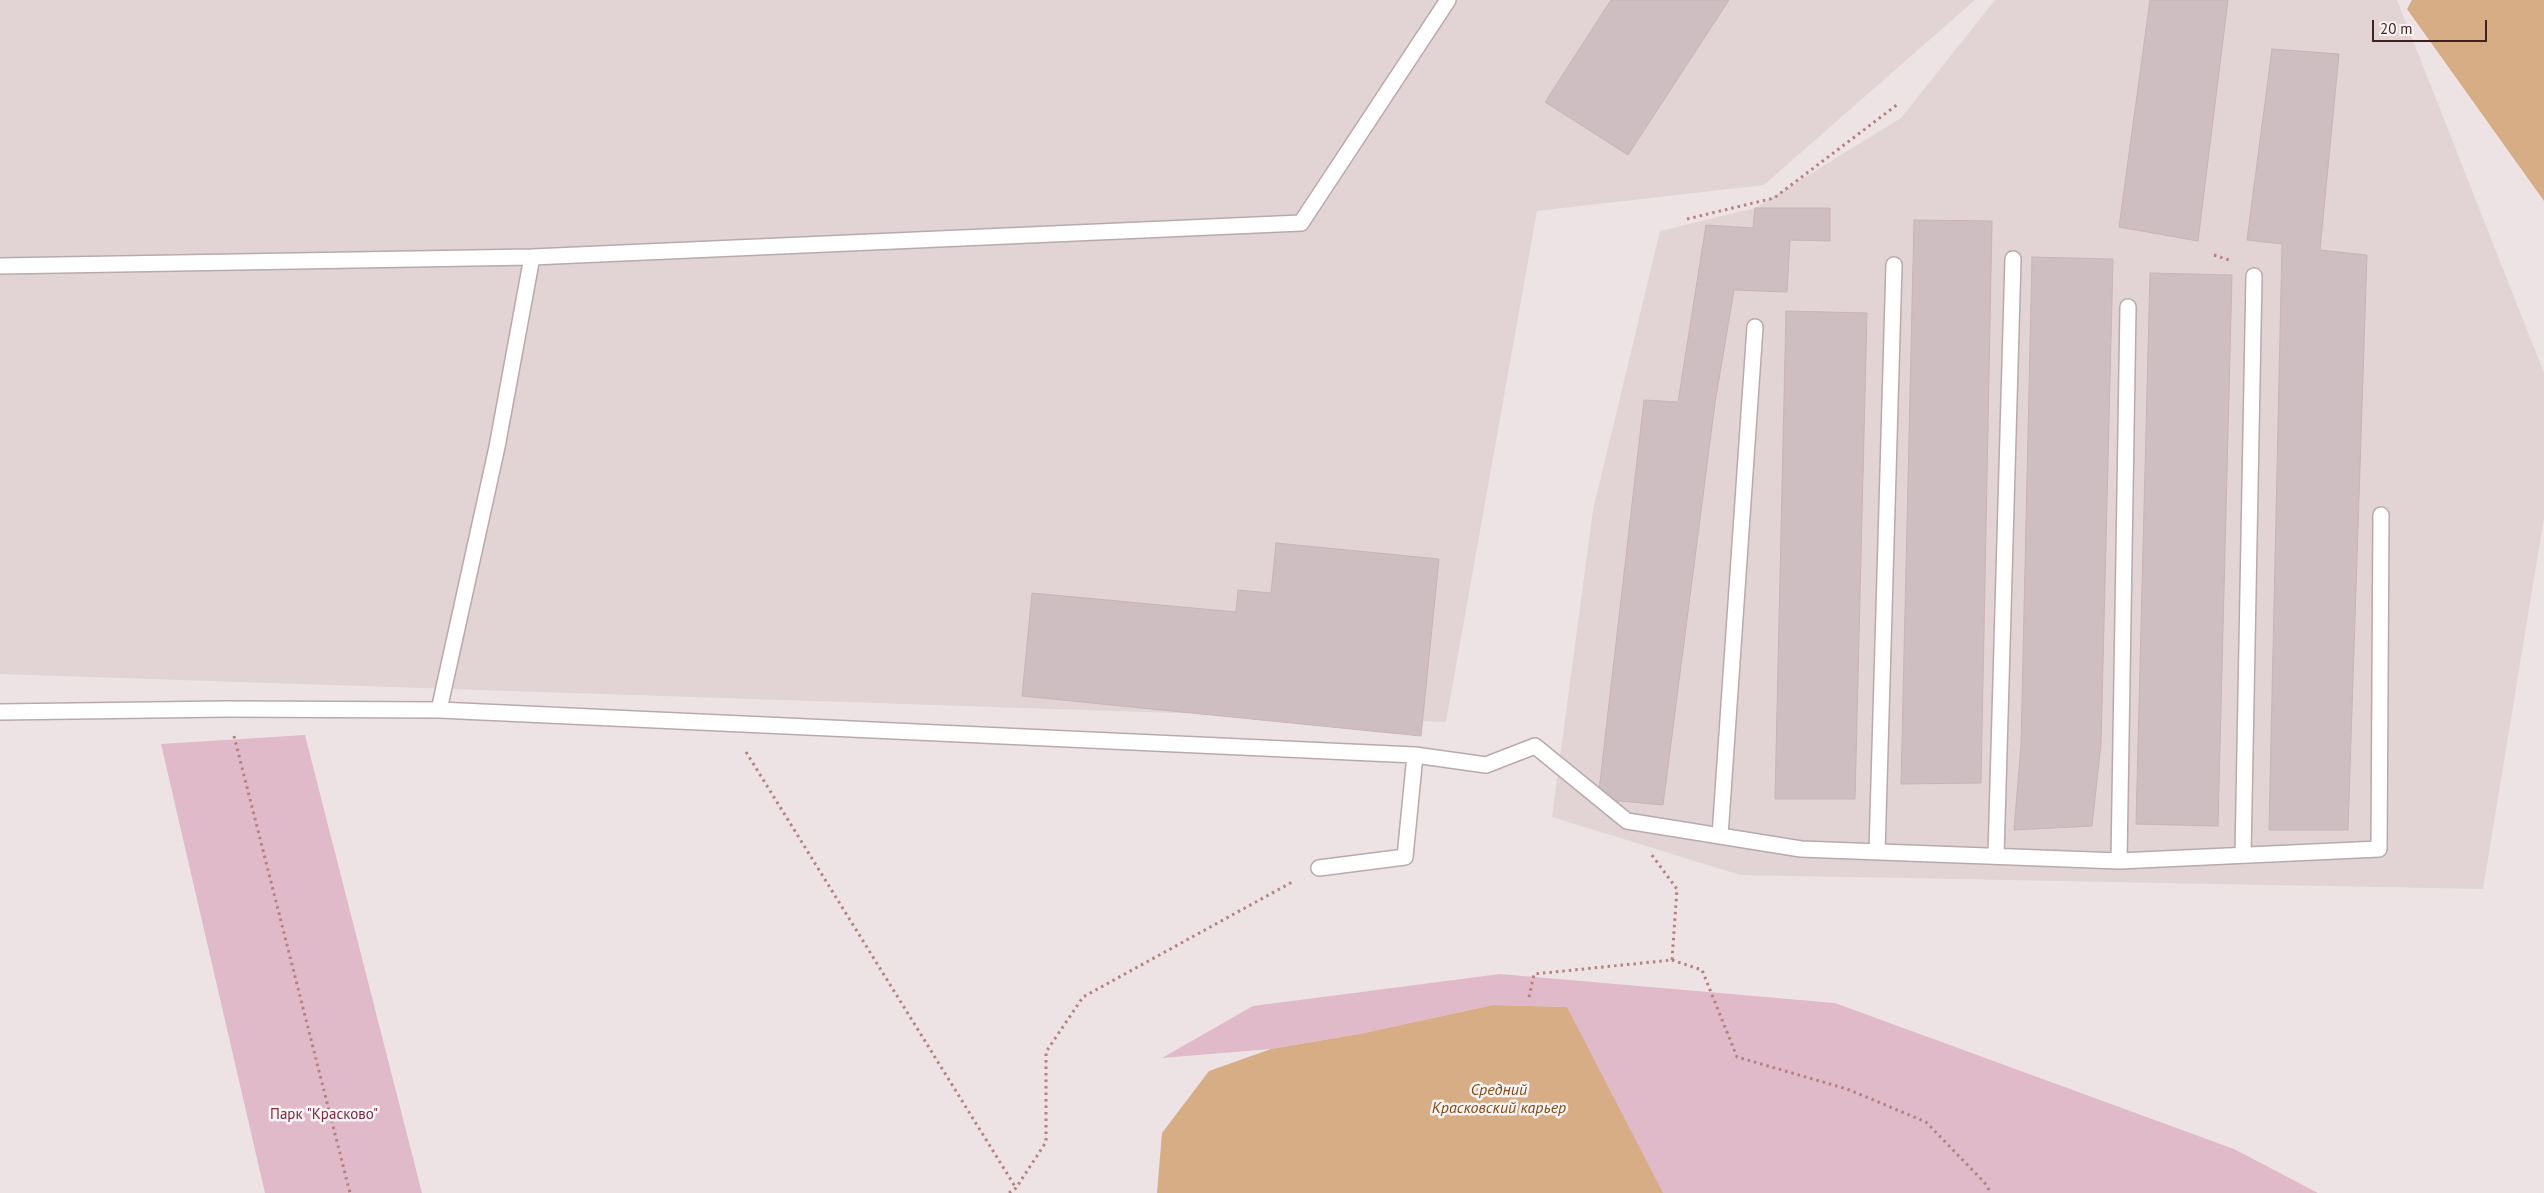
<!DOCTYPE html>
<meta charset="utf-8">
<style>
body{margin:0}
#map{position:relative;width:2544px;height:1193px;overflow:hidden;background:#eee3e4;font-family:"PT Sans",sans-serif}
canvas{display:block}
.scale{position:absolute;left:2372px;top:20px;width:115px;height:22px;box-sizing:border-box;border:2px solid #412221;border-top:0;padding-left:6px;font-size:15px;line-height:18px;white-space:nowrap;color:#412221;-webkit-text-stroke:4px #faf4f5;paint-order:stroke}
</style>
<div id="map">
<canvas width="2544" height="1193"></canvas>
<div class="scale">20 m</div>
</div>
<script>
const ctx = document.querySelector('canvas').getContext('2d');
ctx.lineJoin = 'round';
function fillPath(path, color) { ctx.fillStyle = color; ctx.fill(path, 'evenodd'); }
const toPath = rows => new Path2D(rows.map(r => 'M' + r).join(''));
function trace(path, color, width, dash) { ctx.strokeStyle = color; ctx.lineWidth = width; ctx.lineCap = dash ? 'butt' : 'round'; ctx.setLineDash(dash || []); ctx.stroke(path); }
function drawText(font, color, halo, rows, align = 'center') {
  ctx.font = font + ' "PT Sans",sans-serif'; ctx.lineWidth = 5; ctx.setLineDash([]); ctx.textBaseline = 'middle'; ctx.strokeStyle = halo; ctx.fillStyle = color; for (const [text, x, y, turn = 0] of rows) {
    ctx.save(); ctx.translate(x, y); ctx.rotate((+turn || 0) * Math.PI / 180); ctx.textAlign = isNaN(turn) ? turn : align; if (halo) ctx.strokeText(text, 0, 0); ctx.fillText(text, 0, 0); ctx.restore();
  }
}
fillPath(toPath([
 [0,0,1975,0,1764,185,1537,211,1446,722,0,674],
 [1995,0,2397,0,2544,373,2544,518,2483,889,1740,875,1552,817,1593,510,1660,231,1755,208,1901,118]
]), '#e2d4d5');
fillPath(toPath([
 [305,735,422,1193,265,1193,161,744],
 [1500,974,1835,1003,2234,1149,2318,1193,1655,1193,1567,1007,1493,1005,1359,1034,1271,1049,1162,1058,1253,1006]
]), '#e1baca');
fillPath(toPath([
 [2412,0,2544,0,2544,201,2407,9],
 [1493,1005,1567,1007,1663,1193,1157,1193,1162,1133,1209,1071,1271,1049,1359,1034]
]), '#d7ad86');
const building = toPath([
 [1611,0,1729,0,1628,155,1545,102,1611,0],
 [2150,0,2228,0,2198,241,2119,227,2150,0],
 [2272,49,2339,54,2320,250,2367,255,2348,830,2269,830,2282,244,2247,240,2272,49],
 [1755,208,1830,208,1830,241,1790,240,1787,292,1734,290,1715,403,1663,805,1598,799,1644,400,1678,402,1706,225,1753,228,1755,208],
 [1914,220,1992,221,1981,783,1901,784,1914,220],
 [2032,257,2113,259,2101,744,2092,826,2014,830,2021,745,2032,257],
 [2150,273,2232,275,2218,826,2136,824,2150,273],
 [1786,311,1867,313,1855,799,1775,799,1786,311],
 [1276,543,1439,559,1421,736,1022,696,1032,593,1236,612,1238,590,1271,593,1276,543]
]);
fillPath(building, '#cfbec1');
trace(building, '#c8b4b6', 1);
const lane = toPath([
 [0,266,532,257],
 [439,710,497,447,532,257,1301,223,1448,0],
 [0,712,227,709,439,710,1415,755,1486,765,1535,746,1627,821,1801,849,2119,861,2379,849,2381,515],
 [1720,836,1755,327],
 [1877,852,1894,265],
 [2243,855,2254,276],
 [1996,856,2013,259],
 [2119,861,2128,307],
 [1319,868,1405,857,1415,755]
]);
trace(lane, '#baa9aa', 18);
trace(toPath([
 [1687,219,1774,198,1898,104],
 [2214,255,2232,261],
 [234,736,350,1193],
 [746,752,1016,1188],
 [1672,960,1702,970,1737,1057,1847,1089,1926,1122,1984,1182,1991,1193],
 [1529,997,1534,974,1672,960,1677,889,1651,854],
 [1009,1193,1016,1188,1046,1142,1046,1052,1083,997,1294,881]
]), '#b48180', 3, [2.5, 4]);
trace(lane, '#fff', 15);
drawText('15px', '#7b2740', '#faf4f5', [
 ["Парк \"Красково\"",324,1115]
]);
drawText('italic 16px', '#824a15', '#faf4f5', [
 ["Средний",1499,1090],
 ["Красковский карьер",1499,1108]
]);
</script>
